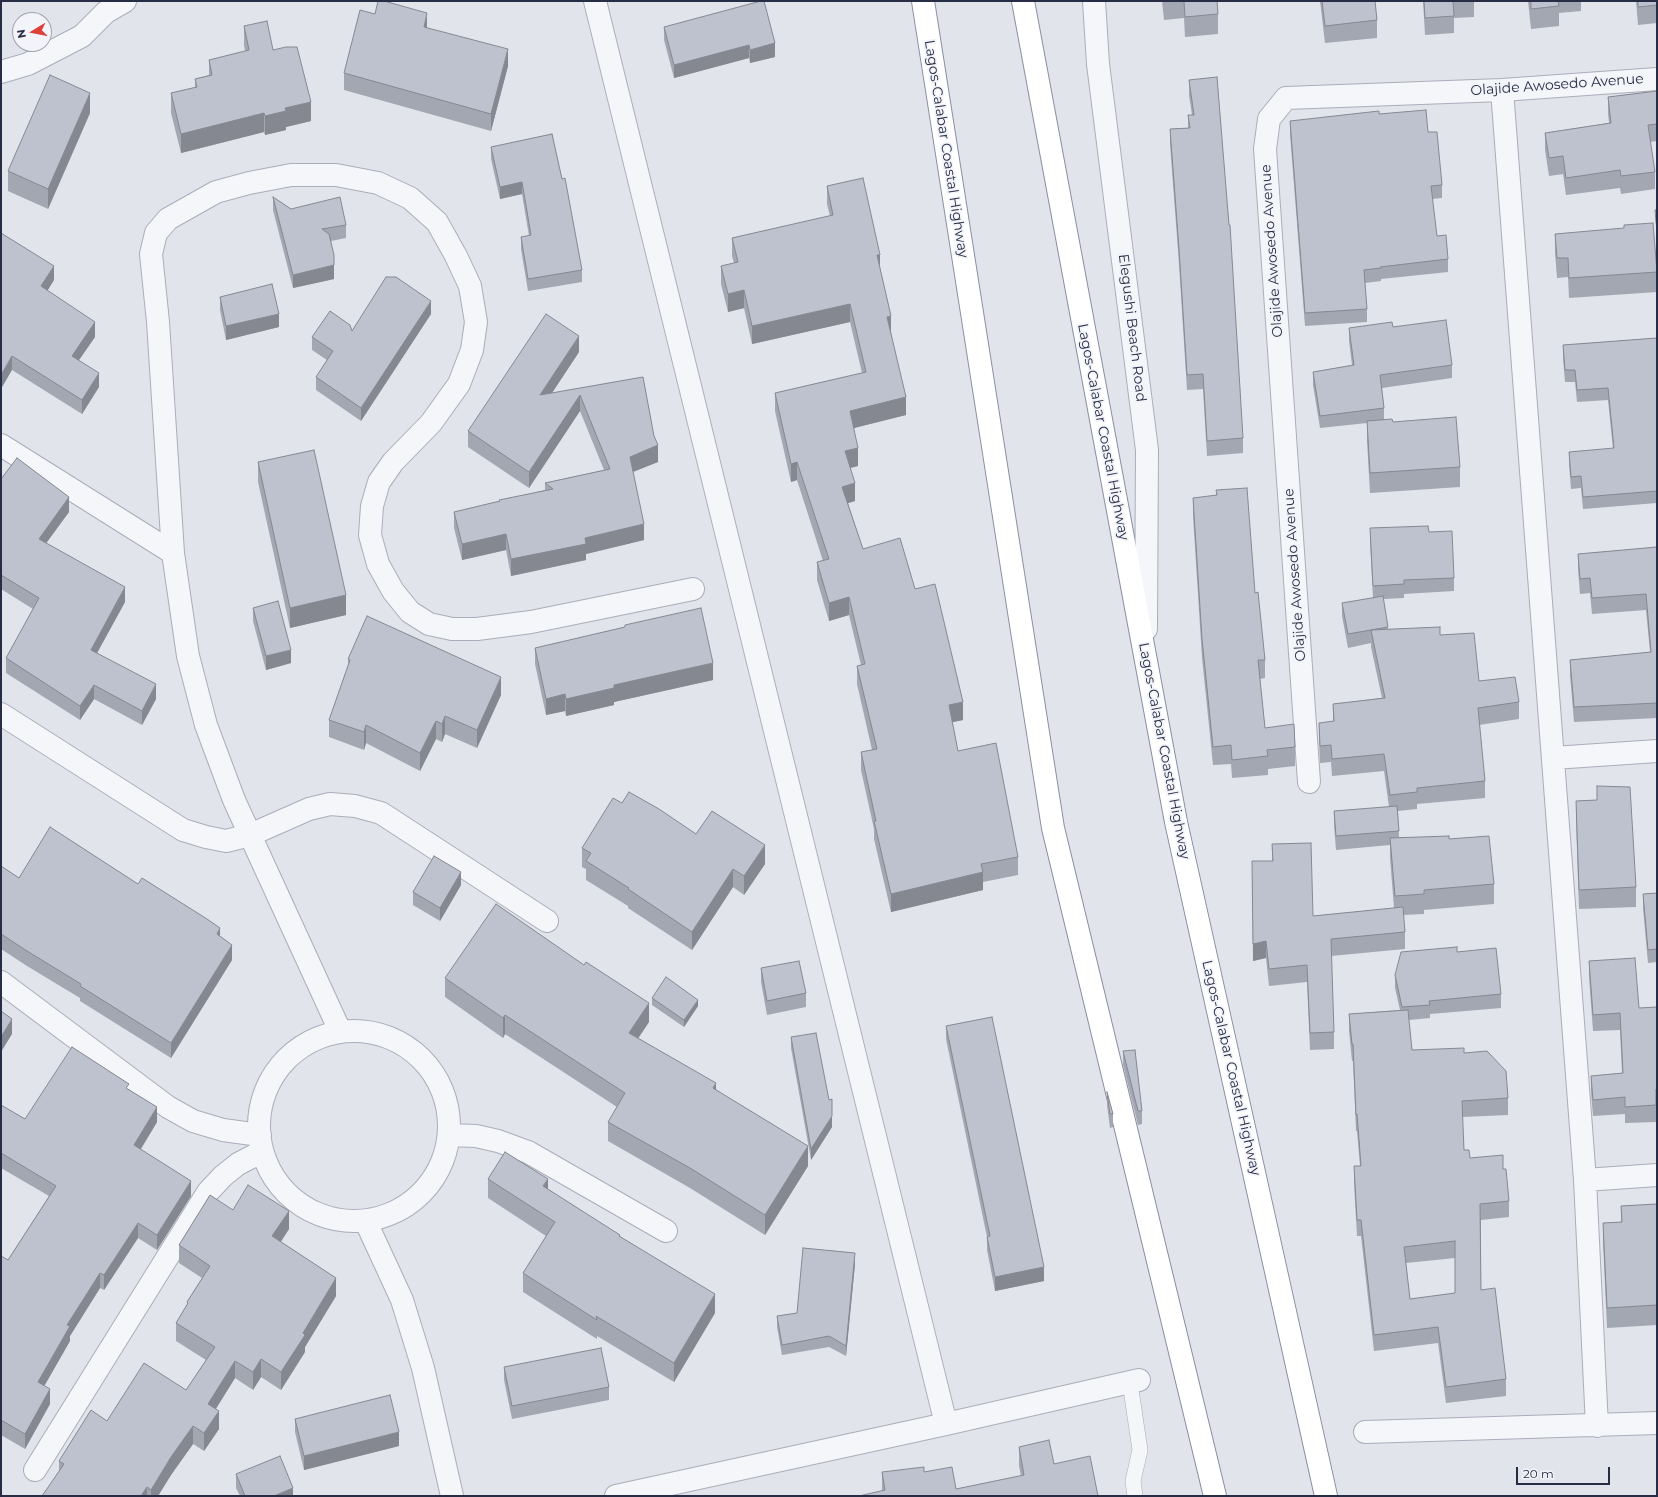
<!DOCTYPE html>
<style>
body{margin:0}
#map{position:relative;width:1658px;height:1497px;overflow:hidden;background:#e2e4ec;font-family:Montserrat,sans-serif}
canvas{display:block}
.frame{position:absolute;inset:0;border:2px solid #282d46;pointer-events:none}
.north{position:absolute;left:12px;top:12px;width:40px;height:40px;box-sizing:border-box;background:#f2f4f9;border:1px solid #a1a4b1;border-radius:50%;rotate:260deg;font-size:11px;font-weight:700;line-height:16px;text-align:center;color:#282d46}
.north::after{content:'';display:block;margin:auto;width:14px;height:18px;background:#dc413b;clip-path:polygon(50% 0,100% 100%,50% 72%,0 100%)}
.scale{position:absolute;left:1516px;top:1467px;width:94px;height:18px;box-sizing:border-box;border:2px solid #282d46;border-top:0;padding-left:5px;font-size:12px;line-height:14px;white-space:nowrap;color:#282d46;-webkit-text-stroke:3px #f2f4f9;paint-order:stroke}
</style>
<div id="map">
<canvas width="1658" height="1497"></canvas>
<div class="frame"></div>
<div class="north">N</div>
<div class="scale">20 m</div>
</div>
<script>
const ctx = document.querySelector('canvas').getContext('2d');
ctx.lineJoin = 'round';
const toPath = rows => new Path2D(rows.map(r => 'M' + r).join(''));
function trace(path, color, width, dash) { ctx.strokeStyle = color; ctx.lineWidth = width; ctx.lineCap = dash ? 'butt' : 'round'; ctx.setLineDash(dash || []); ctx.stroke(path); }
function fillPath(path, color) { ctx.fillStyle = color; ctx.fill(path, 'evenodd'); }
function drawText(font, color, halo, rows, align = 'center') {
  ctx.font = font + ' Montserrat,sans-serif'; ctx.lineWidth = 3.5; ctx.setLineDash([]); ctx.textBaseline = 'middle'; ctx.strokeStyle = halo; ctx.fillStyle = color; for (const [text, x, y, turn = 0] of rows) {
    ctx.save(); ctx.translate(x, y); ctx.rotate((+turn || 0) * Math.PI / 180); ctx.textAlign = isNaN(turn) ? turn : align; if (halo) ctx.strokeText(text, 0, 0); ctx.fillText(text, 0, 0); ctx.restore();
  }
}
const lane = toPath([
 [1130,1383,1140,1450,1133,1481,1135,1496]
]);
const street = toPath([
 [595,1,946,1424],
 [1094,1,1098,64,1147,450,1146,629],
 [1,72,28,64,82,36,106,12,125,1],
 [1502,90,1585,1180,1597,1426],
 [1,445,173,553],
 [1,714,183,830,206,837,226,841,250,835,309,809,330,804,355,806,381,813,547,921],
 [1553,758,1657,751],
 [1309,782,1265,149,1269,119,1286,98,1502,90,1657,79],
 [1,982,168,1107,193,1121,223,1130,260,1135],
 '259 1126a95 95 0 1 1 190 0a95 95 0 1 1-190 0Z',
 [340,1031,234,800,206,725,188,656,173,553,158,322,151,254,156,233,168,219,216,192,249,183,291,175,336,175,378,183,410,198,437,222,456,256,470,286,476,322,472,350,459,384,431,423,393,462,379,482,372,506,370,535,378,564,393,591,410,612,429,624,452,629,477,629,531,622,693,589],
 [449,1135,476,1136,498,1141,528,1152,666,1231],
 [1585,1180,1657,1175],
 [366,1222,402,1300,423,1368,452,1496],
 [1365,1432,1657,1423],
 [35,1470,208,1192,223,1176,238,1164,261,1152],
 [616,1496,946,1424,1139,1380]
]);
const highway = toPath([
 [923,1,1053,828,1215,1496],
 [1023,1,1176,822,1326,1496]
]);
trace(lane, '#aaadba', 16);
trace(street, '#aaadba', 24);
trace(highway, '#888ea4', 24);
trace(lane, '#f5f6f9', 15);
trace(street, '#f5f6f9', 22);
trace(highway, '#fff', 22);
fillPath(toPath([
 [1162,1,1217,1,1218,14,1218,34,1185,37,1184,18,1164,20],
 [1320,1,1375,1,1377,20,1377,38,1325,43],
 [1423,1,1474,1,1474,17,1454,18,1454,33,1425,35],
 [1528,1,1581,1,1581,11,1559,13,1559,26,1531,29],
 [1636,1,1657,1,1657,23,1638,25],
 [244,26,273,50,311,121,286,127,286,130,265,135,264,132,181,153,171,113,171,93,195,87,195,79,209,75,209,60,245,51,244,45],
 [664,27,775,43,775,57,750,63,749,58,674,78,664,40],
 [427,28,508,66,491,131,344,90,344,73],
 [1189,80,1243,438,1243,453,1207,456,1203,389,1187,390,1179,264,1170,144,1170,129,1188,128,1188,115,1192,115,1189,95],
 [1657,91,1657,141,1650,142,1655,172,1655,189,1621,194,1620,188,1566,195,1563,174,1549,176,1545,150,1545,133,1609,123,1608,114,1608,97],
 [90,113,48,209,8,191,8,171],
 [1379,114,1428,132,1442,185,1442,198,1432,199,1437,236,1448,259,1448,272,1381,279,1381,281,1365,283,1367,309,1367,322,1305,326,1290,134,1290,121],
 [552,134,582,270,582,282,528,291,521,249,521,237,529,236,522,194,500,199,491,159,491,147],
 [827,186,880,269,891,332,906,415,854,428,858,466,851,468,855,501,848,503,863,549,915,589,963,720,952,722,958,751,1018,857,1018,875,983,882,983,890,891,912,874,839,874,829,861,770,861,752,872,750,857,684,857,666,861,665,849,615,829,621,817,580,817,562,823,561,797,480,791,482,775,411,775,393,862,373,850,322,752,344,744,308,728,312,721,284,721,266,734,263,732,256,732,238,830,216,827,204],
 [273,197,291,209,346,225,346,238,331,241,334,279,293,288,273,210],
 [1657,209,1657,237,1655,216,1655,210],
 [1,233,54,280,47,291,95,337,79,360,99,387,82,414,12,370],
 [1555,234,1657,272,1657,292,1569,298,1568,277,1557,278,1555,253],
 [220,297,279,327,226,340,220,310],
 [431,314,361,421,316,390,316,377,327,360,312,350,312,337,352,331],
 [1393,327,1452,365,1452,378,1382,388,1384,408,1384,420,1393,422,1460,467,1460,487,1370,493,1367,441,1367,423,1320,428,1313,385,1313,372,1352,365,1349,341,1349,328],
 [1657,338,1657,503,1583,509,1581,488,1571,489,1569,464,1569,452,1613,449,1608,400,1577,402,1575,382,1565,382,1563,358,1563,345],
 [579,352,552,393,643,377,658,462,633,472,644,540,586,554,586,560,511,576,506,550,462,560,454,528,454,512,545,490,545,483,604,470,580,411,529,488,468,447,468,431],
 [258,462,346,615,290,628,258,482],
 [1,479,69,512,46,543,125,602,97,653,156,699,142,725,94,699,80,720,6,673,6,658,33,609,1,589],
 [1216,490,1255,593,1265,660,1265,678,1260,679,1265,728,1295,747,1295,766,1268,769,1268,775,1232,778,1231,764,1213,765,1202,658,1193,516,1193,498,1216,496],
 [1370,528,1429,532,1454,578,1454,591,1404,594,1404,598,1383,599,1388,629,1440,635,1479,681,1519,702,1519,719,1479,725,1485,781,1485,798,1417,804,1417,809,1398,811,1399,837,1449,839,1494,884,1494,904,1424,910,1424,914,1403,915,1405,932,1405,949,1331,956,1334,1032,1334,1049,1310,1050,1307,982,1269,986,1266,958,1253,961,1252,878,1272,861,1272,844,1313,916,1394,908,1390,858,1390,845,1336,850,1334,825,1334,811,1389,807,1384,771,1332,776,1331,762,1320,763,1319,740,1319,723,1333,721,1333,704,1382,698,1371,647,1371,643,1348,648,1342,616,1342,603,1373,598,1370,541],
 [1657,547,1657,718,1574,722,1570,675,1570,660,1650,652,1646,610,1592,614,1590,593,1580,594,1578,569,1578,554],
 [253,608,291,663,266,670,253,621],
 [625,625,713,680,614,702,614,705,566,716,565,711,546,715,535,664,535,648,625,627],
 [348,659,501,695,477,748,445,734,442,742,436,739,420,771,366,743,364,750,329,737,329,720,348,666],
 [1597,786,1636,887,1636,907,1579,909,1576,821,1576,801,1597,800],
 [622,803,765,864,744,895,733,887,692,950,628,908,628,906,586,880,586,869,582,867,582,848],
 [1,866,19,878,220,936,232,960,171,1058,80,1001,80,998,27,966,1,949],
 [461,885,440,921,413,905,413,892],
 [1657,893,1657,962,1648,963,1643,908,1643,894],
 [1457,952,1501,994,1501,1008,1430,1014,1430,1018,1409,1020,1412,1050,1464,1053,1508,1098,1508,1115,1462,1117,1464,1150,1470,1158,1503,1169,1509,1201,1509,1217,1481,1220,1481,1290,1506,1379,1506,1396,1446,1403,1438,1343,1374,1351,1361,1236,1357,1236,1354,1183,1354,1166,1360,1166,1357,1131,1356,1131,1353,1061,1352,1061,1349,1031,1349,1014,1400,1010,1395,988,1395,975],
 [1455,1258,1455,1293,1410,1299,1406,1263],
 [1589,961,1639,1008,1657,1007,1657,1105,1656,1105,1656,1122,1625,1123,1625,1114,1593,1116,1591,1092,1591,1076,1622,1073,1620,1030,1593,1031,1589,977],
 [761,968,806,993,806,1007,767,1015,761,982],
 [445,978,649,1022,638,1038,716,1089,808,1166,765,1235,690,1188,608,1141,608,1122,617,1107,505,1034,503,1038,445,997],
 [652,998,698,1006,684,1027,652,1005],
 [946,1026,1044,1281,995,1291,987,1250,987,1237,946,1039],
 [791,1037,832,1127,811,1160,791,1048],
 [1123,1051,1142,1111,1142,1124,1138,1125,1123,1065],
 [129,1089,157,1122,141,1149,191,1196,157,1250,138,1238,104,1290,100,1288,70,1336,70,1341,44,1386,50,1404,25,1449,1,1435,1,1256,8,1260,49,1196,1,1168,1,1105,25,1119],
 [1107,1092,1113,1114,1113,1127,1110,1128,1107,1105],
 [488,1179,548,1189,620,1237,715,1313,674,1382,597,1336,597,1339,523,1292,523,1273,546,1236,488,1198],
 [1657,1204,1657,1325,1607,1328,1603,1242,1603,1223,1621,1222,1621,1206],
 [233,1210,289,1229,281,1242,336,1296,305,1347,305,1352,281,1390,261,1377,253,1390,235,1378,216,1409,219,1429,204,1451,193,1444,171,1475,158,1496,42,1496,59,1472,59,1461,107,1421,186,1390,206,1360,176,1341,176,1323,187,1305,187,1302,202,1278,179,1263,179,1245],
 [855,1264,846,1356,829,1347,782,1355,777,1327,777,1316,797,1313],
 [504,1367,609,1387,609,1400,512,1419,504,1380],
 [295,1419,399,1446,304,1470,295,1432],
 [1019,1447,1054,1464,1098,1496,882,1491,882,1472,924,1472,956,1489,1021,1476,1019,1466],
 [236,1474,293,1496,240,1496,236,1488]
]), '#a3a7b2');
fillPath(toPath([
 [427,13,427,30,424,27],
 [775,43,775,57,750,63,750,50],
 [749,45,749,58,674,78,674,65],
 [508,49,508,66,491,131,491,114],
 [90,93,90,113,48,209,48,189],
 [311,102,311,121,286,127,286,130,265,135,265,116,285,108],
 [264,113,264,132,181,153,181,134],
 [522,182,522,194,500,199,500,187],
 [877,255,880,255,880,273],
 [334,265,334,279,293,288,293,275],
 [54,266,54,280,41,301,41,286],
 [744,290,744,308,728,312,728,294],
 [431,301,431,314,361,421,361,408],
 [850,304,850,322,752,344,752,326],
 [279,314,279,327,226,340,226,326],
 [891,316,891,334,887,317],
 [95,322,95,337,72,370,72,356],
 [579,336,579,352,540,411,540,395],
 [12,356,12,370,1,389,1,375],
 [99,373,99,387,82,414,82,400],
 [580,395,580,411,529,488,529,472],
 [906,397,906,415,850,429,850,411],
 [658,445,658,462,630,473,630,457],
 [858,448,858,466,845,469,845,451],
 [797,462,797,480,791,482,791,464],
 [855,483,855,501,842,505,842,487],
 [69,497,69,512,39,553,39,539],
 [644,524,644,540,586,554,586,560,511,576,511,559,585,538],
 [506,534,506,550,462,560,462,544],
 [125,587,125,602,91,664,91,650],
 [346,595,346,615,290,628,290,608],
 [849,597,849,615,829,621,829,603],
 [291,650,291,663,266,670,266,656],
 [713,663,713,680,614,702,614,705,566,716,566,699,614,685],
 [501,677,501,695,477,748,477,730],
 [156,684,156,699,142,725,142,711],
 [94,685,94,699,80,720,80,706],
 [565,694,565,711,546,715,546,699],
 [963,702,963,720,949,723,949,705],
 [445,716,445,734,442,742,442,724],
 [436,721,436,739,420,771,420,753],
 [366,725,366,743,364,750,364,732],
 [765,845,765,864,744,895,744,876],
 [733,869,733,887,692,950,692,932],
 [461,872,461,885,440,921,440,908],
 [983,872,983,890,891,912,891,894],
 [220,928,220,943,217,934],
 [1266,941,1266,958,1253,961,1253,944],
 [232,945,232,960,171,1058,171,1043],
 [698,1000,698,1006,684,1027,684,1020],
 [649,1003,649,1022,629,1052,629,1033],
 [505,1015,505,1034,503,1038,503,1018],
 [12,1019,12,1034,1,1052,1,1037],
 [716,1083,716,1103,713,1088],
 [157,1107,157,1122,134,1160,134,1145],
 [832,1116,832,1127,811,1160,811,1149],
 [808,1146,808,1166,765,1235,765,1215],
 [548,1179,548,1198,543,1186],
 [191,1181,191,1196,157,1250,157,1235],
 [289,1211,289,1229,272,1254,272,1236],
 [138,1223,138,1238,104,1290,104,1275],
 [855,1253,855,1264,846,1356,846,1346],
 [1044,1267,1044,1281,995,1291,995,1277],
 [100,1273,100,1288,70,1336,70,1341,38,1397,38,1382,67,1325],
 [336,1278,336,1296,305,1347,305,1352,281,1390,281,1372,303,1333],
 [715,1294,715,1313,674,1382,674,1363],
 [261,1359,261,1377,253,1390,253,1372],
 [235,1361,235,1378,208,1421,208,1404],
 [50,1389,50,1404,25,1449,25,1434],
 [219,1411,219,1429,204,1451,204,1433],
 [193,1426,193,1444,171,1475,158,1496,151,1496,151,1490,171,1457],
 [399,1432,399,1446,304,1470,304,1456],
 [147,1487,147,1496,141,1496],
 [293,1488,293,1496,274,1496]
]), '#858891');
const building = toPath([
 [378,1,384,1,427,13,424,27,508,49,491,114,344,73,360,10,375,14,378,1],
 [761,1,764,1,775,43,750,50,749,45,674,65,664,27,761,1],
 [1184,1,1217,1,1218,14,1185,17,1184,1],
 [1322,1,1375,1,1377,20,1325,26,1322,1],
 [1424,1,1457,1,1453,1,1454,16,1425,18,1424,1],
 [1531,1,1558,1,1559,6,1531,9,1531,1],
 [1638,1,1657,1,1657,5,1638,7,1638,1],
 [267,21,273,50,286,47,297,47,311,102,285,108,286,111,265,116,264,113,181,134,171,93,197,87,195,79,212,75,209,60,249,50,244,26,267,21],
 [50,75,90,93,48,189,8,171,50,75],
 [1217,77,1229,225,1230,225,1243,438,1207,441,1203,374,1187,375,1179,249,1170,129,1190,128,1188,115,1194,115,1189,80,1217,77],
 [1657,91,1657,124,1648,125,1655,172,1621,176,1620,170,1566,178,1563,156,1549,158,1545,133,1611,123,1608,97,1657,91],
 [1426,110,1428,132,1437,132,1442,185,1431,186,1437,236,1446,235,1448,259,1380,267,1381,268,1364,270,1367,309,1305,313,1290,121,1379,111,1379,114,1426,110],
 [552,134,562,179,565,178,582,270,528,279,521,237,531,235,522,182,500,187,491,147,552,134],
 [863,178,880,255,877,255,891,316,887,317,906,397,850,411,858,448,845,451,855,483,842,487,863,549,900,538,915,589,935,584,963,702,949,705,958,751,996,743,1018,857,981,864,983,872,891,894,874,821,876,821,861,752,877,749,857,666,865,664,849,597,829,603,817,562,829,559,797,462,791,464,775,393,866,372,850,304,752,326,744,290,728,294,721,266,738,262,732,238,833,215,827,186,863,178],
 [273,197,291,209,340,197,346,225,322,229,329,234,334,255,334,265,293,275,273,197],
 [1657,209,1657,230,1655,210,1657,209],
 [1653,223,1657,272,1569,278,1568,258,1557,258,1555,234,1624,228,1624,225,1653,223],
 [1,233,54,266,41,286,95,322,72,356,99,373,82,400,12,356,1,375,1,233],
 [386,277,396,277,431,301,361,408,316,377,333,351,312,337,330,311,350,325,352,331,386,277],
 [272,284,279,314,226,326,220,297,272,284],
 [546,314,579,336,540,395,643,377,654,436,658,445,630,457,644,524,585,538,586,544,511,559,506,534,462,544,454,512,500,501,499,500,553,489,545,483,610,469,580,395,529,472,468,431,546,314],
 [1446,320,1452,365,1380,375,1384,408,1320,416,1313,372,1354,365,1349,328,1392,322,1393,327,1446,320],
 [1657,338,1657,491,1583,497,1581,476,1571,477,1569,452,1614,448,1608,388,1577,390,1575,370,1565,370,1563,345,1657,338],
 [1456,417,1460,467,1370,473,1367,421,1392,419,1393,422,1456,417],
 [314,450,346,595,290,608,258,462,314,450],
 [17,458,69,497,39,539,125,587,91,650,156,684,142,711,94,685,80,706,6,658,39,598,1,575,1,479,17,458],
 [1247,488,1255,593,1258,592,1265,660,1258,660,1265,728,1294,724,1295,747,1267,750,1268,756,1232,760,1231,745,1213,747,1202,639,1193,498,1217,495,1216,490,1247,488],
 [1428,526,1429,532,1452,531,1454,578,1404,580,1404,584,1373,586,1370,528,1428,526],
 [1657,547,1657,703,1574,707,1570,660,1651,652,1646,594,1592,598,1590,578,1580,579,1578,554,1657,547],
 [1383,596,1388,627,1348,634,1342,603,1383,596],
 [278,601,291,650,266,656,253,608,278,601],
 [701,608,713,663,614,685,614,688,566,699,565,694,546,699,535,648,625,627,625,625,701,608],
 [367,616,501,677,477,730,445,716,442,724,436,721,420,753,366,725,364,732,329,720,350,660,348,659,367,616],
 [1440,627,1440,635,1474,633,1479,681,1515,677,1519,702,1478,708,1485,781,1417,788,1417,792,1390,795,1384,754,1332,759,1331,745,1320,746,1319,723,1334,721,1333,704,1385,698,1371,630,1440,627],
 [1597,786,1630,787,1636,887,1579,890,1576,801,1597,800,1597,786],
 [629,792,659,809,696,834,712,811,765,845,744,876,733,869,692,932,628,889,629,888,586,861,591,853,582,848,613,798,622,803,629,792],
 [1397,806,1399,831,1336,836,1334,811,1397,806],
 [50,827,138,884,142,878,207,919,220,928,217,934,232,945,171,1043,80,986,81,984,27,951,1,934,1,866,19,878,50,827],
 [1449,836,1449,839,1489,836,1494,884,1424,890,1424,894,1395,896,1390,838,1449,836],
 [1311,843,1313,916,1403,907,1405,932,1331,939,1334,1032,1310,1033,1307,965,1269,969,1266,941,1253,944,1252,861,1273,861,1272,844,1311,843],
 [434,856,461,872,440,908,413,892,434,856],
 [1657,893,1657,949,1648,950,1643,894,1657,893],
 [496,904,584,965,586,962,649,1003,629,1033,716,1083,713,1088,808,1146,765,1215,690,1168,608,1122,625,1093,505,1015,503,1018,445,978,496,904],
 [1457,947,1457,952,1496,948,1501,994,1429,1001,1430,1005,1402,1007,1395,975,1401,952,1457,947],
 [1635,958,1639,1008,1657,1007,1657,1089,1656,1089,1656,1105,1625,1107,1625,1097,1593,1100,1591,1076,1623,1073,1620,1013,1593,1015,1589,961,1635,958],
 [799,961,806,993,767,1001,761,968,799,961],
 [666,977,698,1000,684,1020,652,998,666,977],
 [1408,1010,1412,1050,1464,1048,1464,1053,1487,1051,1506,1071,1508,1098,1462,1101,1464,1150,1469,1150,1470,1158,1503,1155,1503,1169,1506,1169,1509,1201,1480,1204,1481,1290,1495,1288,1506,1379,1446,1387,1438,1327,1374,1335,1361,1220,1357,1220,1354,1166,1361,1166,1357,1114,1356,1115,1353,1044,1352,1044,1349,1014,1408,1010],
 [1455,1241,1455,1293,1410,1299,1404,1247,1455,1241],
 [1,1011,12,1019,1,1037,1,1011],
 [992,1017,1044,1267,995,1277,987,1237,990,1236,946,1026,992,1017],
 [816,1033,829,1100,832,1099,832,1116,811,1149,791,1037,816,1033],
 [72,1047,129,1084,126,1088,157,1107,134,1145,191,1181,157,1235,138,1223,104,1275,100,1273,67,1325,70,1326,38,1382,50,1389,25,1434,1,1420,1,1256,8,1260,56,1186,1,1153,1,1105,25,1119,72,1047],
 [1135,1050,1142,1111,1138,1111,1123,1051,1135,1050],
 [1107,1092,1113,1114,1110,1114,1107,1092],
 [505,1152,548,1179,543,1186,620,1235,619,1236,715,1294,674,1363,596,1316,597,1320,523,1273,555,1222,488,1179,505,1152],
 [248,1185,289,1211,272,1236,336,1278,303,1333,305,1335,281,1372,261,1359,253,1372,235,1361,208,1404,219,1411,204,1433,193,1426,171,1457,151,1490,147,1487,141,1496,42,1496,64,1464,59,1461,91,1410,107,1421,144,1363,186,1390,215,1347,176,1323,188,1303,187,1302,210,1266,179,1245,210,1195,233,1210,248,1185],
 [1657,1204,1657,1305,1607,1308,1603,1223,1622,1222,1621,1206,1657,1204],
 [803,1248,855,1253,846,1346,829,1336,782,1345,777,1316,797,1313,803,1248],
 [601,1348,609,1387,512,1406,504,1367,601,1348],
 [390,1395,399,1432,304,1456,295,1419,390,1395],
 [1049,1440,1054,1464,1090,1456,1098,1496,859,1496,885,1490,882,1472,924,1467,924,1472,952,1467,956,1489,1024,1475,1019,1447,1049,1440],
 [280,1456,293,1488,274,1496,245,1496,236,1474,280,1456]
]);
fillPath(building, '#bec2cf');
trace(building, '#858891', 1);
drawText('14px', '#282d46', '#f2f4f9', [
 ["Olajide Awosedo Avenue",1557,85,-4],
 ["Lagos-Calabar Coastal Highway",946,149,81],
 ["Olajide Awosedo Avenue",1272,251,-94],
 ["Elegushi Beach Road",1132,328,83],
 ["Lagos-Calabar Coastal Highway",1103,432,79],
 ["Olajide Awosedo Avenue",1295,575,-94],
 ["Lagos-Calabar Coastal Highway",1164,751,79],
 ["Lagos-Calabar Coastal Highway",1231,1068,77]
]);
</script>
